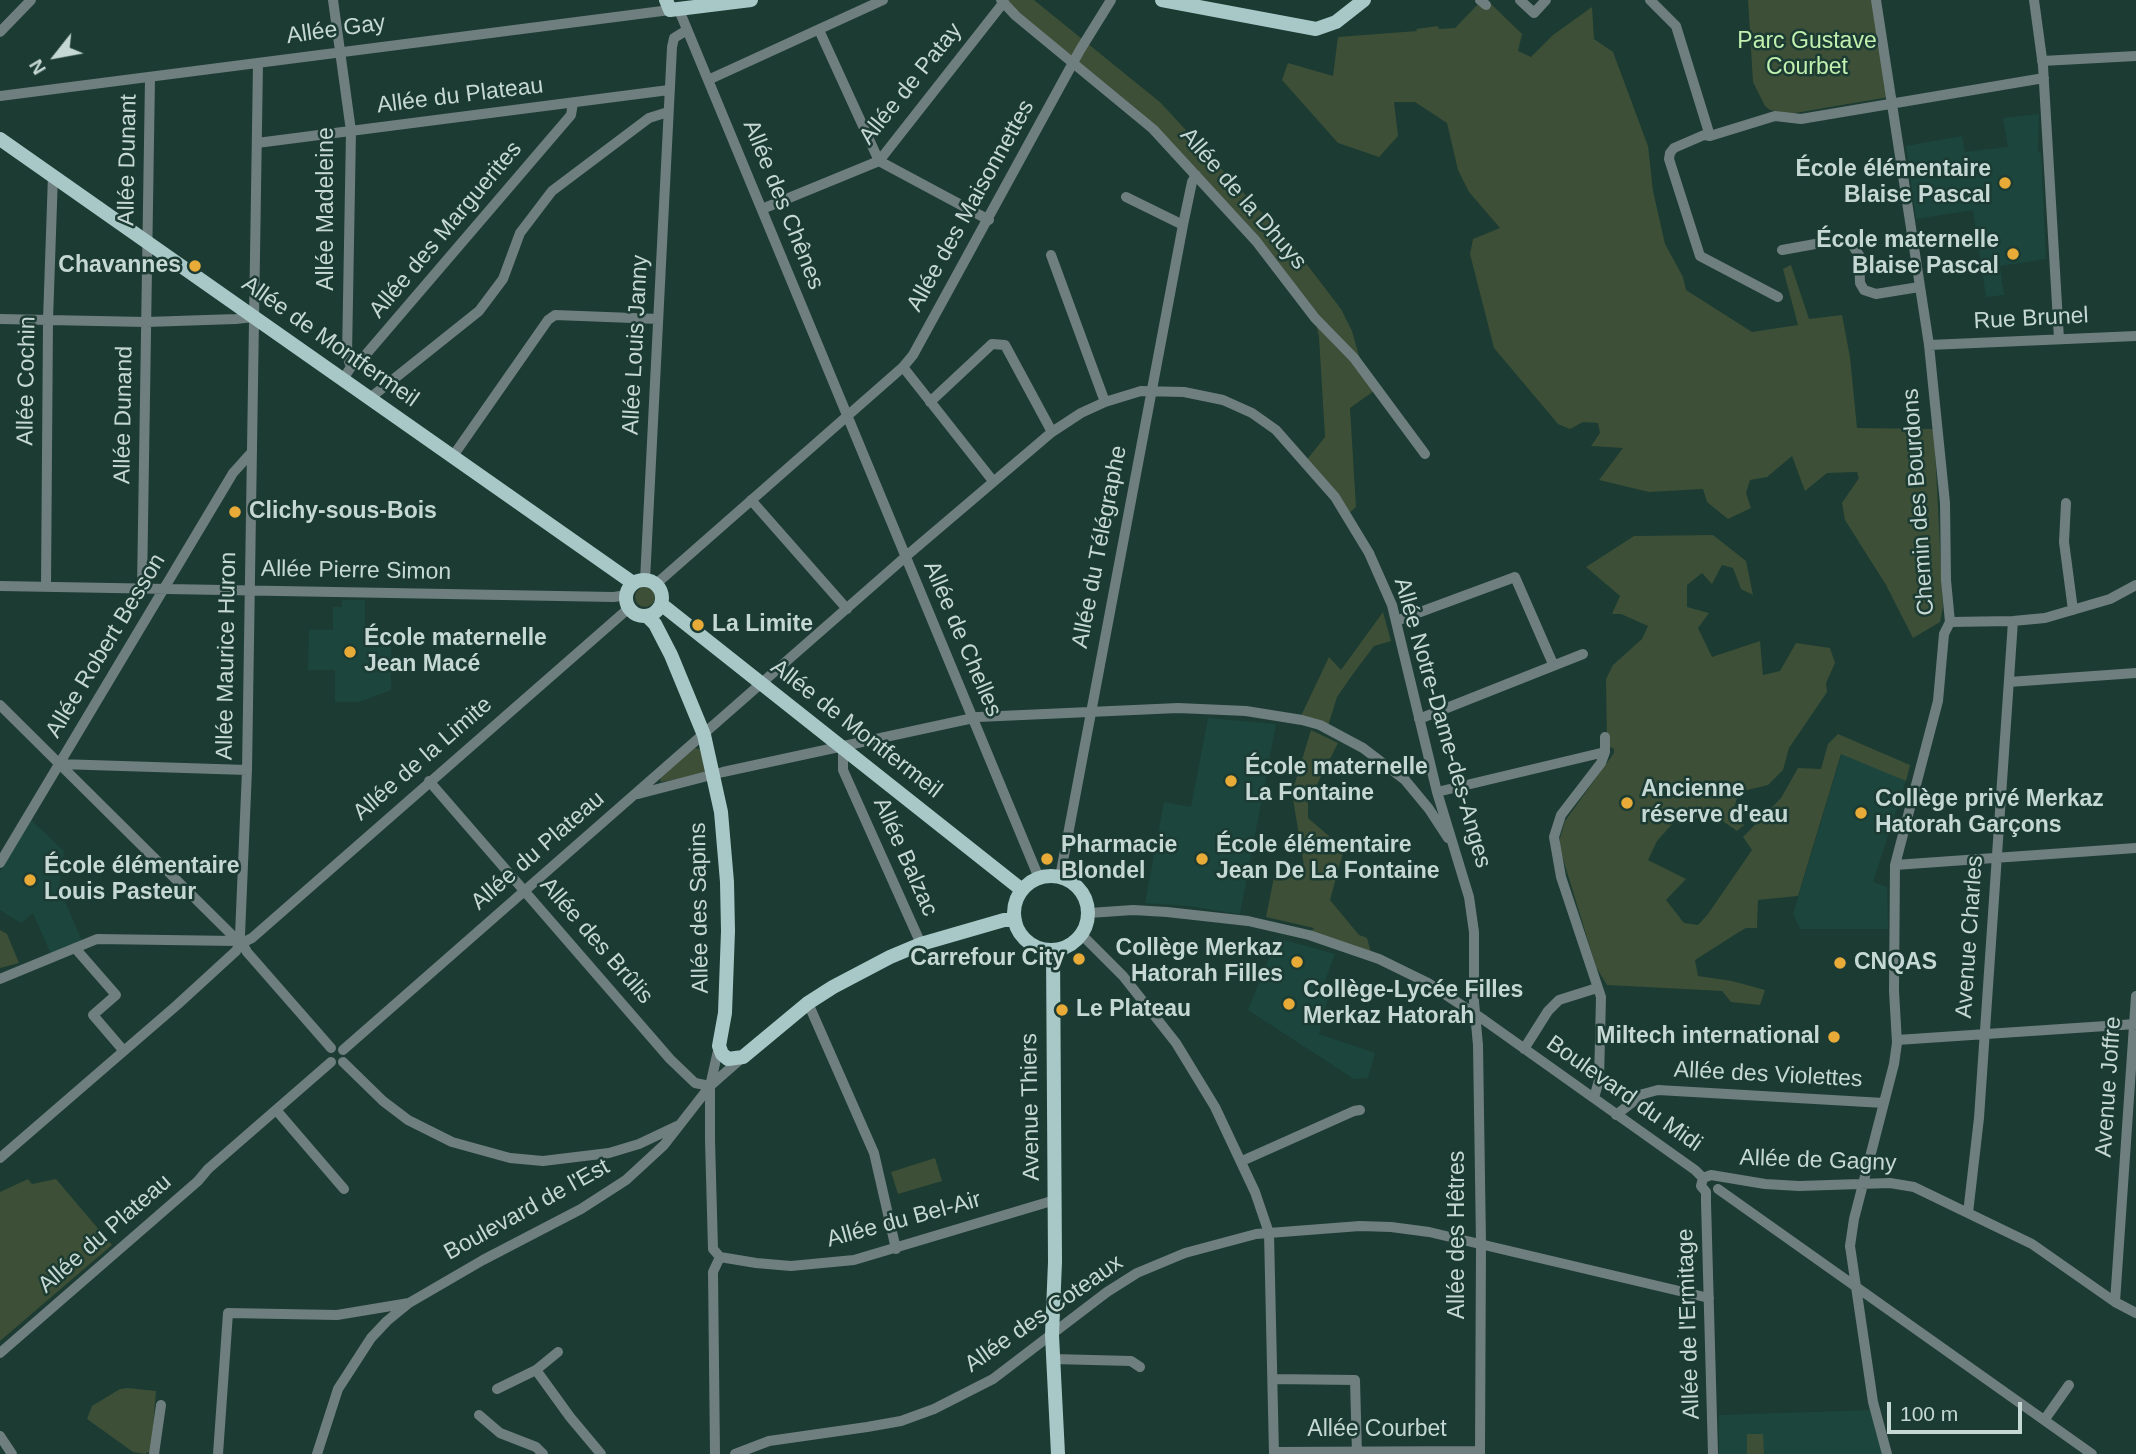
<!DOCTYPE html>
<meta charset="utf-8">
<style>
body{margin:0}
#map{position:relative;width:2136px;height:1454px;overflow:hidden;background:#1b3b33;font-family:Arial,sans-serif}
canvas{display:block}
.north{position:absolute;left:21px;top:21px;width:70px;height:70px;-webkit-text-stroke:5px #1b3b33;paint-order:stroke;rotate:239deg;font-size:19px;font-weight:700;line-height:28px;text-align:center;color:#c6d8d3}
.north::after{content:'';display:block;margin:auto;width:24px;height:32px;background:#c6d8d3;clip-path:polygon(50% 0,100% 100%,50% 72%,0 100%)}
.scale{position:absolute;left:1887px;top:1402px;width:135px;height:32px;box-sizing:border-box;border:4px solid #c6d8d3;border-top:0;padding-left:9px;font-size:21px;line-height:24px;white-space:nowrap;color:#c6d8d3;-webkit-text-stroke:5px #1b3b33;paint-order:stroke}
</style>
<div id="map">
<canvas width="2136" height="1454"></canvas>
<div class="north">N</div>
<div class="scale">100 m</div>
</div>
<script>
const ctx = document.querySelector('canvas').getContext('2d');
ctx.lineJoin = 'round';
function fillPath(path, color) { ctx.fillStyle = color; ctx.fill(path, 'evenodd'); }
const toPath = rows => new Path2D(rows.map(r => 'M' + r).join(''));
function trace(path, color, width, dash) { ctx.strokeStyle = color; ctx.lineWidth = width; ctx.lineCap = dash ? 'butt' : 'round'; ctx.setLineDash(dash || []); ctx.stroke(path); }
function drawText(font, color, halo, rows, align = 'center') {
  ctx.font = font + ' Arial,sans-serif'; ctx.lineWidth = 5; ctx.setLineDash([]); ctx.textBaseline = 'middle'; ctx.strokeStyle = halo; ctx.fillStyle = color; for (const [text, x, y, turn = 0] of rows) {
    ctx.save(); ctx.translate(x, y); ctx.rotate((+turn || 0) * Math.PI / 180); ctx.textAlign = isNaN(turn) ? turn : align; if (halo) ctx.strokeText(text, 0, 0); ctx.fillText(text, 0, 0); ctx.restore();
  }
}
fillPath(toPath([
 [2039,114,2038,151,2041,153,2046,259,2000,266,2004,295,1986,297,1973,210,1916,219,1906,146,1962,136,1965,152,2008,147,2003,118],
 [342,600,365,600,365,634,391,635,391,690,359,702,335,702,335,670,308,670,309,630,333,630,333,607,342,607],
 [1208,718,1276,724,1240,914,1188,906,1145,903,1164,802,1191,807],
 [1842,753,1906,780,1873,882,1887,887,1888,929,1800,929,1793,914],
 [31,820,64,851,59,888,82,941,51,954,33,913,21,923,0,910,0,872],
 [1277,938,1335,954,1320,994,1328,997,1319,1034,1375,1053,1368,1078,1354,1079,1248,1010],
 [1872,1410,1886,1454,1719,1454,1719,1415]
]), '#1c463d');
fillPath(toPath([
 [1001,0,1034,0,1161,103,1295,249,1341,309,1352,331,1359,356,1374,391,1350,408,1356,507,1347,515,1305,462,1325,437,1319,337,1315,318,1154,129],
 [1482,0,1487,0,1522,34,1518,51,1531,57,1553,35,1592,7,1594,39,1613,52,1648,146,1653,191,1665,244,1683,277,1686,290,1752,332,1798,325,1783,269,1791,265,1809,319,1842,315,1850,357,1857,428,1934,429,1943,607,1940,622,1913,638,1886,585,1845,520,1842,503,1859,478,1857,472,1827,473,1805,491,1792,456,1767,477,1750,480,1746,493,1751,508,1728,519,1707,502,1703,489,1649,492,1599,480,1623,448,1591,446,1600,433,1598,423,1583,422,1570,429,1558,424,1494,348,1470,254,1473,239,1500,228,1469,192,1458,170,1447,123,1415,102,1394,102,1398,136,1379,157,1338,143,1282,80,1288,63,1333,76,1338,37,1417,31,1416,29,1438,26,1439,29,1455,28],
 [1748,0,1872,0,1889,97,1789,114,1770,110,1765,106,1753,82],
 [1713,535,1746,561,1753,595,1741,589,1733,568,1722,565,1712,584,1702,573,1687,585,1687,607,1709,613,1698,628,1712,657,1760,641,1763,675,1780,671,1796,643,1830,648,1835,663,1826,683,1827,692,1789,748,1783,770,1768,785,1739,792,1734,808,1744,825,1737,831,1714,815,1674,822,1657,841,1648,860,1686,879,1666,900,1684,923,1698,925,1708,914,1752,850,1743,837,1781,798,1798,768,1821,769,1828,744,1838,734,1910,765,1906,781,1841,754,1798,896,1758,900,1757,928,1746,928,1739,932,1695,960,1698,976,1732,981,1765,990,1760,1005,1731,1002,1722,991,1607,985,1596,967,1560,849,1560,838,1565,821,1614,753,1614,749,1607,745,1606,679,1613,665,1642,639,1648,626,1621,614,1612,614,1620,596,1586,567,1634,536],
 '635 597a10 10 0 1 1 20 0a10 10 0 1 1-20 0Z',
 [1383,612,1391,641,1374,646,1353,674,1337,697,1327,729,1299,720,1329,657,1341,670],
 [1311,730,1338,743,1308,802,1308,818,1344,849,1330,900,1359,935,1367,938,1372,956,1309,935,1314,928,1266,917,1275,872,1305,872,1292,793],
 [695,748,700,749,706,769,704,774,661,782,660,778],
 [0,930,7,934,19,963,0,968],
 [935,1158,942,1181,898,1194,891,1172],
 [28,1179,32,1184,56,1179,112,1245,0,1341,0,1192],
 [128,1388,156,1391,151,1451,145,1454,133,1452,87,1419,92,1406,120,1389],
 [1747,1434,1763,1434,1764,1454,1747,1454]
]), '#3d4f37');
trace(toPath([
 [333,0,351,131,347,356,351,367],
 [1001,0,1016,16,1153,129,1256,241,1315,318,1354,358,1425,454],
 [1480,0,1486,5],
 [1520,0,1534,13,1546,0],
 [1650,0,1676,26,1710,136],
 [1876,0,1929,345,1945,503,1946,580,1950,622,1944,634,1938,701,1895,865,1894,991,1897,1043,1894,1064,1854,1219,1850,1246,1873,1402,1887,1454],
 [2034,0,2043,66,2059,339],
 [679,10,1039,878],
 [819,30,879,161,989,220],
 [0,32,31,0],
 [2042,61,2136,56],
 [708,80,883,0],
 [0,96,670,10],
 [257,143,669,90],
 [1126,197,1183,225],
 [762,209,879,161,1004,2],
 [1782,250,1843,239,1851,243,1859,255,1860,283,1864,290,1876,294,1919,287],
 [1051,255,1105,402],
 [1778,297,1700,256,1669,159,1670,153,1674,148,1704,135,1710,136,1775,116,1801,119,2044,78],
 [0,319,146,322,236,319,253,317],
 [1929,345,2136,336],
 [903,367,993,481],
 [343,379,351,367,362,359,571,115,573,103],
 [370,398,479,311,503,279,520,233,552,191,649,118,668,112],
 [930,402,992,344,1005,345,1052,432],
 [453,456,548,320,555,315,658,319],
 [751,500,847,609],
 [2066,503,2064,542,2073,610],
 [645,580,672,47,674,38,687,30],
 [656,584,903,367,913,355,1080,50,1111,0],
 [0,586,614,597,626,595],
 [46,587,48,320,53,175],
 [142,589,150,78],
 [1396,621,1515,577,1553,664],
 [1950,622,2013,621,2045,618,2110,599,2136,585],
 [2009,682,2136,673],
 [0,705,236,939],
 [1419,719,1583,654],
 [843,747,843,770,921,944],
 [59,764,247,770],
 [429,781,670,1059,695,1083,710,1086],
 [1437,792,1605,752],
 [638,794,723,772,978,717,1178,708,1246,711,1302,720,1320,725,1363,748,1405,780,1429,809,1448,838],
 [0,863,233,473,251,453],
 [1895,865,2136,848],
 [1060,877,1183,225,1192,182,1196,175],
 [1089,913,1133,910,1167,912,1248,921,1309,935,1379,959,1428,983,1484,1020,1695,1170,1703,1178],
 [240,935,247,770,258,63],
 [1082,935,1123,976,1176,1043,1215,1107,1255,1192,1269,1233,1274,1454],
 [244,942,252,938,629,608],
 [242,943,247,952,331,1048],
 [75,948,116,995,93,1015,123,1050],
 [0,979,97,939,236,941],
 [808,1003,874,1153,896,1249],
 [1897,1040,2136,1024],
 [719,1046,710,1086,710,1140,713,1249,720,1257],
 [1524,1049,1548,1011,1559,1000,1597,988],
 [343,1050,911,552,1052,432,1081,413,1105,402,1141,391,1184,392,1223,400,1252,413,1276,430,1335,497,1369,553,1392,605,1437,792,1469,897,1474,932,1474,1002,1478,1045,1481,1243,1480,1454],
 [343,1062,383,1101,408,1120,452,1142,510,1158,543,1161,609,1153,639,1144,677,1126],
 [1594,1098,1599,1080,1601,997,1561,877,1554,837,1561,815,1601,763,1605,752,1605,737],
 [277,1111,344,1189],
 [1616,1115,1643,1094,1658,1090,1884,1103],
 [0,1158,177,1005,236,951,240,944],
 [1242,1161,1354,1111,1360,1110],
 [1703,1178,1711,1175,1765,1184,1799,1186,1890,1183,1914,1187,2032,1244,2115,1302,2136,1313],
 [1703,1178,1701,1186,1706,1192,1706,1202,1713,1454],
 [1718,1189,2092,1454],
 [1968,1213,1979,1118,2013,621],
 [720,1257,756,1263,791,1266,854,1260,1055,1200],
 [2115,1302,2136,996],
 [0,1353,198,1181,208,1169,331,1062],
 [1053,1359,1131,1361,1140,1367],
 [536,1370,570,1417,601,1454],
 [1273,1379,1355,1380,1357,1454],
 [497,1389,536,1370,558,1352],
 [479,1415,500,1433,536,1447,543,1454],
 [2045,1419,2069,1385],
 [0,1436,12,1454],
 [1274,1452,1480,1451],
 [154,1454,161,1405],
 [218,1454,228,1313,337,1315,409,1303],
 [317,1454,338,1389,371,1338,387,1321,409,1303,483,1260,581,1209,626,1180,664,1145,710,1086,743,1057],
 [715,1454,713,1272,720,1257],
 [735,1454,769,1441,867,1427,901,1421,934,1409,993,1379,1107,1292,1137,1273,1185,1253,1256,1234,1360,1226,1391,1227,1429,1232,1709,1298]
]), '#6f7e7e', 10);
trace(toPath([
 [666,0,670,10,751,0],
 [1162,0,1316,29,1336,22,1364,0],
 [0,139,633,583],
 '626 598a18 18 0 1 1 36 0a18 18 0 1 1-36 0Z',
 [661,604,1022,890],
 [647,616,655,624,671,655,704,735,721,812,727,882,728,931,725,1013,719,1046,722,1054,728,1059,743,1057,808,1003,833,987,890,957,921,944,1004,920,1015,920],
 '1014 913a37 37 0 1 1 74 0a37 37 0 1 1-74 0Z',
 [1053,950,1055,1262,1052,1335,1058,1454]
]), '#a8c8c8', 14);
for (const [x, y, r, color] of [
 [2005,183,7,"#e9ab38"],
 [2013,254,7,"#e9ab38"],
 [195,266,7,"#e9ab38"],
 [235,512,7,"#e9ab38"],
 [698,625,7,"#e9ab38"],
 [350,652,7,"#e9ab38"],
 [1231,781,7,"#e9ab38"],
 [1627,803,7,"#e9ab38"],
 [1861,813,7,"#e9ab38"],
 [1047,859,7,"#e9ab38"],
 [1202,859,7,"#e9ab38"],
 [30,880,7,"#e9ab38"],
 [1079,959,7,"#e9ab38"],
 [1297,962,7,"#e9ab38"],
 [1840,963,7,"#e9ab38"],
 [1289,1004,7,"#e9ab38"],
 [1062,1010,7,"#e9ab38"],
 [1834,1037,7,"#e9ab38"]
]) { const dot = new Path2D(); dot.arc(x, y, r, 0, 2 * Math.PI); ctx.fillStyle = color; ctx.fill(dot); trace(dot, '#1b3b33', 2.5); }
drawText('23px', '#c6d8d3', '#1b3b33', [
 ["Allée Gay",336,30,-8],
 ["Allée de Patay",911,84,-51],
 ["Allée du Plateau",460,96,-7],
 ["Allée Dunant",128,160,-89],
 ["Allée de la Dhuys",1243,199,49],
 ["Allée des Chênes",783,205,68],
 ["Allée des Maisonnettes",971,206,-61],
 ["Allée Madeleine",327,209,-90],
 ["Allée des Marguerites",446,230,-50],
 ["Rue Brunel",2031,319,-3],
 ["Allée de Montfermeil",330,342,35],
 ["Allée Louis Janny",636,345,-87],
 ["Allée Cochin",27,381,-89],
 ["Allée Dunand",124,415,-89],
 ["Chemin des Bourdons",1919,502,-94],
 ["Allée du Télégraphe",1100,547,-79],
 ["Allée Pierre Simon",356,571,1],
 ["Allée de Chelles",962,639,67],
 ["Allée Robert Besson",106,646,-59],
 ["Allée Maurice Huron",227,656,-89],
 ["Allée Notre-Dame-des-Anges",1442,723,74],
 ["Allée de Montfermeil",856,729,38],
 ["Allée de la Limite",423,759,-41],
 ["Allée du Plateau",538,851,-41],
 ["Allée Balzac",905,857,66],
 ["Allée des Sapins",700,908,-91],
 ["Avenue Charles",1970,937,-86],
 ["Allée des Brûlis",596,941,49],
 ["Allée des Violettes",1768,1075,3],
 ["Avenue Joffre",2109,1087,-86],
 ["Boulevard du Midi",1624,1094,35],
 ["Avenue Thiers",1031,1107,-91],
 ["Allée de Gagny",1818,1161,2],
 ["Boulevard de l'Est",527,1210,-29],
 ["Allée du Bel-Air",904,1220,-15],
 ["Allée du Plateau",105,1234,-41],
 ["Allée des Hêtres",1458,1235,-90],
 ["Allée des Coteaux",1044,1314,-35],
 ["Allée de l'Ermitage",1689,1324,-92],
 ["Allée Courbet",1377,1430]
]);
drawText('23px', '#c1f0af', '#1b3b33', [
 ["Parc Gustave",1807,42],
 ["Courbet",1807,68]
]);
drawText('bold 23px', '#c6d8d3', '#1b3b33', [
 ["École élémentaire",1991,170,"right"],
 ["Blaise Pascal",1991,196,"right"],
 ["École maternelle",1999,241,"right"],
 ["Blaise Pascal",1999,267,"right"],
 ["Chavannes",181,266,"right"],
 ["Clichy-sous-Bois",249,512],
 ["La Limite",712,625],
 ["École maternelle",364,639],
 ["Jean Macé",364,665],
 ["École maternelle",1245,768],
 ["La Fontaine",1245,794],
 ["Ancienne",1641,790],
 ["réserve d'eau",1641,816],
 ["Collège privé Merkaz",1875,800],
 ["Hatorah Garçons",1875,826],
 ["Pharmacie",1061,846],
 ["Blondel",1061,872],
 ["École élémentaire",1216,846],
 ["Jean De La Fontaine",1216,872],
 ["École élémentaire",44,867],
 ["Louis Pasteur",44,893],
 ["Collège Merkaz",1283,949,"right"],
 ["Hatorah Filles",1283,975,"right"],
 ["Carrefour City",1065,959,"right"],
 ["CNQAS",1854,963],
 ["Collège-Lycée Filles",1303,991],
 ["Merkaz Hatorah",1303,1017],
 ["Le Plateau",1076,1010],
 ["Miltech international",1820,1037,"right"]
], 'left');
</script>
